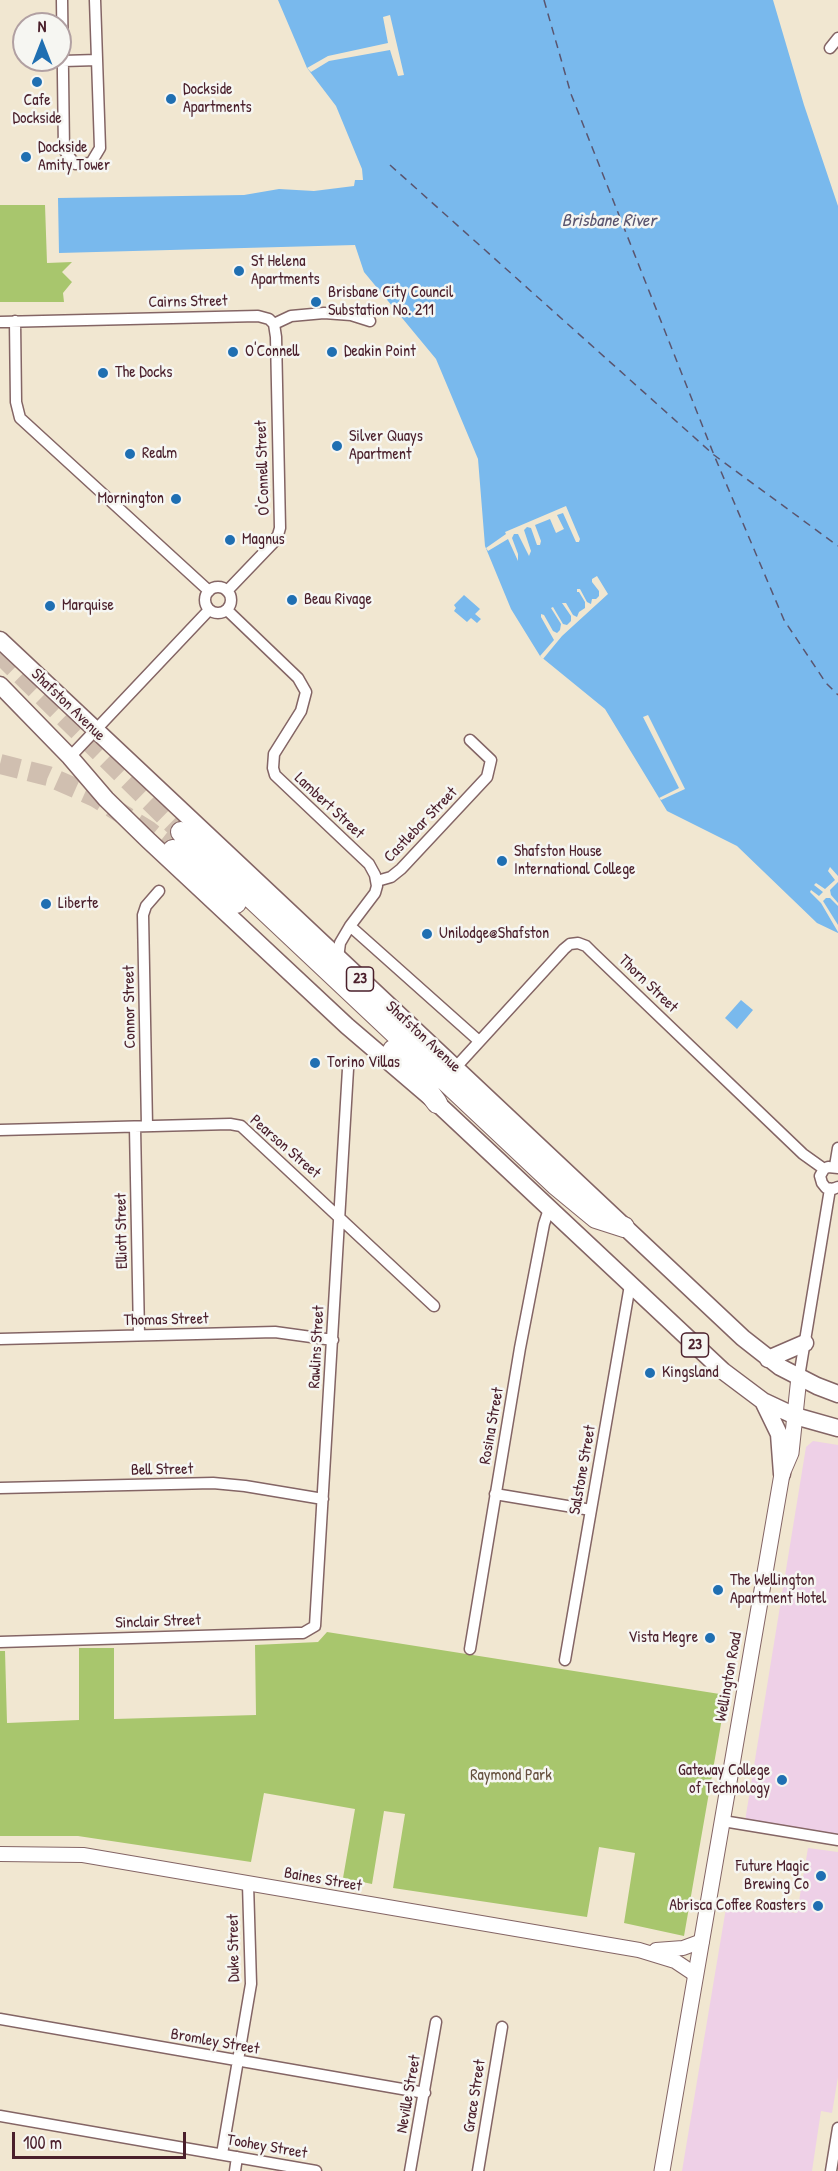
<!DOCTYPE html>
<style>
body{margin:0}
#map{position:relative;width:838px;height:2171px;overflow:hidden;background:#f1e7d1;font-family:"Patrick Hand",sans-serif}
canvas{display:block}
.north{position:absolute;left:12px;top:12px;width:60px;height:60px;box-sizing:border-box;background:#f6f6f2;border:2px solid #b1a0a2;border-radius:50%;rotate:0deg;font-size:16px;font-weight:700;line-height:24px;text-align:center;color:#4a1f2b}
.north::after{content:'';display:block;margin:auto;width:21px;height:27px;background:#1f6fb2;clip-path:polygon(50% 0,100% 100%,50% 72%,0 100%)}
.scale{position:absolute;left:12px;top:2132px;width:174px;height:27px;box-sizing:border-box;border:3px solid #4a1f2b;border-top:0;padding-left:8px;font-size:18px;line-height:21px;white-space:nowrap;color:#4a1f2b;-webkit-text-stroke:4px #f6f6f2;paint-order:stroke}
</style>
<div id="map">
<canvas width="838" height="2171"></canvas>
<div class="north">N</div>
<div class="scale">100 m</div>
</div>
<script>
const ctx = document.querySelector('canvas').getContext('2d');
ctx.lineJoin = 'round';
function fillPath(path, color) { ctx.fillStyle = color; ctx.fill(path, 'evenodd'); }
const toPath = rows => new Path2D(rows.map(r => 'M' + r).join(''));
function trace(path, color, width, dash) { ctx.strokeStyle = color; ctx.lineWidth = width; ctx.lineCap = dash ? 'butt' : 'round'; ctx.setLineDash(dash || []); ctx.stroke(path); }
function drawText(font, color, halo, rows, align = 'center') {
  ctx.font = font + ' "Patrick Hand",sans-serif'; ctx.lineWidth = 5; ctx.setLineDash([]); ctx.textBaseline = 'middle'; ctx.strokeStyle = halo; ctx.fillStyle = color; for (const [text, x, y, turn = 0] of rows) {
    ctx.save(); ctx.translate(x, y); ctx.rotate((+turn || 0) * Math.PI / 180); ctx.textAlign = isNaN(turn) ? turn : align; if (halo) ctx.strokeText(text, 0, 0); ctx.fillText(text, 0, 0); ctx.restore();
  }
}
fillPath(toPath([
 [813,1441,838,1445,838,1837,745,1821,806,1447],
 [808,1848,838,1852,838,2077,832,2113,821,2111,812,2171,682,2171,727,1902,797,1913]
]), '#eed0e7');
fillPath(toPath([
 [45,205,47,263,72,262,62,272,72,282,63,293,64,302,0,302,0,205],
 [327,1632,726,1695,684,1936,624,1923,635,1853,599,1847,587,1917,393,1888,405,1814,384,1811,372,1884,343,1878,355,1809,264,1793,251,1862,78,1836,0,1836,0,1651,5,1651,7,1723,79,1720,79,1648,114,1648,114,1719,256,1715,255,1645,318,1642]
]), '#a8c66d');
fillPath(toPath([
 [278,0,773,0,804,105,838,206,838,933,817,923,737,846,667,811,605,709,540,656,511,609,485,546,478,459,436,359,364,272,355,245,59,253,58,198,244,195,279,189,314,191,354,186,355,180,363,180,362,169,336,106,307,68],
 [464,595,480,609,475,614,481,619,477,623,471,618,467,622,454,611,456,608,454,605],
 [741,1000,753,1010,737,1029,725,1018]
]), '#79b9ed');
fillPath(toPath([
 [390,15,404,75,398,76,390,50,329,61,311,72,307,68,328,56,388,43,383,17],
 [566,506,580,539,579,542,576,542,563,513,557,515,564,529,556,533,550,519,535,525,541,541,540,545,537,545,531,528,527,527,524,530,531,551,529,556,518,534,514,534,512,538,518,554,518,561,508,539,488,551,486,548,506,534,505,532],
 [597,576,608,594,562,636,543,659,540,656,554,640,541,617,541,614,544,615,553,631,557,633,560,630,561,624,551,608,553,607,563,624,567,625,571,621,571,616,562,603,566,603,573,615,577,617,579,612,585,608,585,602,579,592,577,592,577,589,580,589,587,602,591,604,592,599,596,599,599,596,599,591,592,582,592,579],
 [648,715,685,789,661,800,659,798,679,788,643,717],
 [830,867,838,876,838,882,830,890,831,895,838,903,838,906,830,898,826,898,823,901,838,925,838,932,821,903,810,892,811,890,819,896,823,892,814,885,816,883,825,889,835,880,828,871]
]), '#f1e7d1');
trace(toPath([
 [544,0,571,94,714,455,784,620,826,683,838,695],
 [390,165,714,455,838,546]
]), '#5a556f', 1.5, [8, 6]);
trace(toPath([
 [0,654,181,832],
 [0,764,48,776,95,797,149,831,173,850]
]), '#d0bfb0', 20, [20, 10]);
const minor = toPath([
 [62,0,64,150,75,164,91,163,100,148,95,0],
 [830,48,838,38],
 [63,61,97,60],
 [15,321,16,402,20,418,209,591],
 [0,322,258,316,269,319,274,324],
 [274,324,291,316,324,313,351,315,370,321],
 '205 600a13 13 0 1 1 26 0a13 13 0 1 1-26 0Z',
 [227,591,273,543,278,535,280,528,276,337,274,324],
 [227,610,298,678,306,692,301,711,274,754,273,768,275,775,369,864,375,875,377,886,375,893,350,926,340,943,338,958],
 [70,757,209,610],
 [377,881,391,877,401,869,487,777,491,760,470,740],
 [350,926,479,1041],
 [456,1067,564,949,570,944,578,943,586,946,592,952,803,1154,824,1169],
 [147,1126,143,915,146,906,159,891],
 [135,1127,139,1335],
 [0,1130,230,1124,241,1126,434,1306],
 [835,1166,838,1148],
 [838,1168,828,1167,824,1169,820,1176,822,1183,826,1188,833,1189,838,1187],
 [0,1339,275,1332,333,1340],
 [799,1377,830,1189],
 [0,1488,213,1483,245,1486,323,1499],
 [495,1494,591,1510],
 [0,1642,297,1633,303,1633,315,1626,348,1069],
 [470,1649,520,1348,544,1224,549,1209],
 [565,1660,630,1285],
 [723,1821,838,1840],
 [0,2019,425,2093],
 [0,2116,316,2171],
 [222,2154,251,1984,248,1884],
 [235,2171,237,2157],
 [410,2171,436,2022],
 [478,2171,502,2027],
 [831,2171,838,2128]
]);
const tertiary = toPath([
 [0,1854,83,1855,639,1950,675,1961,696,1975],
 [656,1950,683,1948,702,1941]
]);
const secondary = toPath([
 [662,2171,782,1474,791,1453,799,1377]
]);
const primary = toPath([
 [0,640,743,1338,780,1367,817,1386,838,1394],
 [0,685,70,757,106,799,148,840,347,1026,437,1103,723,1371,763,1401,795,1416,838,1428],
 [768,1359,805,1343],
 [763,1401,779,1434,782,1474]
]);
const motorway = toPath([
 [181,832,556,1185,596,1218,624,1227],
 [173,850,236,903],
 [393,1050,408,1064,437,1103]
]);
trace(minor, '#846565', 13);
trace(tertiary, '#846565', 16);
trace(secondary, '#846565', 17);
trace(primary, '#846565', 19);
trace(motorway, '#846565', 22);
trace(minor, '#fff', 10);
trace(tertiary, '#fff', 14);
trace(secondary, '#fff', 15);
trace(primary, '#fff', 16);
trace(motorway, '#fff', 20);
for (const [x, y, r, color] of [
 [37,82,6,"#1f6fb2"],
 [171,99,6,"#1f6fb2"],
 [26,157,6,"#1f6fb2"],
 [239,271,6,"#1f6fb2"],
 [316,302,6,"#1f6fb2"],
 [233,352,6,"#1f6fb2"],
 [332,352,6,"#1f6fb2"],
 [103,373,6,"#1f6fb2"],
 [337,446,6,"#1f6fb2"],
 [130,454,6,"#1f6fb2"],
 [176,499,6,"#1f6fb2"],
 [230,540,6,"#1f6fb2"],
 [292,600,6,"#1f6fb2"],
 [50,606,6,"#1f6fb2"],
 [502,861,6,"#1f6fb2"],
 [46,904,6,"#1f6fb2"],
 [427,934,6,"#1f6fb2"],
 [315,1063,6,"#1f6fb2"],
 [650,1373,6,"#1f6fb2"],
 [718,1590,6,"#1f6fb2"],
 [710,1638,6,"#1f6fb2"],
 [782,1780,6,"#1f6fb2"],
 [821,1876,6,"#1f6fb2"],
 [818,1906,6,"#1f6fb2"]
]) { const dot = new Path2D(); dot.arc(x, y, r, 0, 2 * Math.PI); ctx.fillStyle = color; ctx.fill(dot); trace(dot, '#f6f6f2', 2); }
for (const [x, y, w] of [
 [360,979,27],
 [695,1345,27]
]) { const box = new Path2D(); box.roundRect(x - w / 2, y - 12, w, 24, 4.5); ctx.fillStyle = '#f6f6f2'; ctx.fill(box); trace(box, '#4a1f2b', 1.5); }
drawText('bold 15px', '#4a1f2b', null, [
 ["23",360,979],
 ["23",695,1345]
]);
drawText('16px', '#4a1f2b', '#f6f6f2', [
 ["Dockside",183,90],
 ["Apartments",183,108],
 ["Cafe",37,101,"center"],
 ["Dockside",37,119,"center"],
 ["Dockside",38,148],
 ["Amity Tower",38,166],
 ["St Helena",251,262],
 ["Apartments",251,280],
 ["Brisbane City Council",328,293],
 ["Substation No. 211",328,311],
 ["O'Connell",245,352],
 ["Deakin Point",344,352],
 ["The Docks",115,373],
 ["Silver Quays",349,437],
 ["Apartment",349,455],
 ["Realm",142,454],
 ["Mornington",164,499,"right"],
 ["Magnus",242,540],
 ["Beau Rivage",304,600],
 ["Marquise",62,606],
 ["Shafston House",514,852],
 ["International College",514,870],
 ["Liberte",58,904],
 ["Unilodge@Shafston",439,934],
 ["Torino Villas",327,1063],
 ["Kingsland",662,1373],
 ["The Wellington",730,1581],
 ["Apartment Hotel",730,1599],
 ["Vista Megre",698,1638,"right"],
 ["Gateway College",770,1771,"right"],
 ["of Technology",770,1789,"right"],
 ["Future Magic",809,1867,"right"],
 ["Brewing Co",809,1885,"right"],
 ["Abrisca Coffee Roasters",806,1906,"right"]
], 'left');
drawText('16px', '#4a1f2b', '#f6f6f2', [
 ["Cairns Street",188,302,-1],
 ["O'Connell Street",263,468,-92],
 ["Shafston Avenue",68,705,44],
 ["Lambert Street",329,806,43],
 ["Castlebar Street",421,825,-46],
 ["Thorn Street",648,984,44],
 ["Connor Street",130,1007,-91],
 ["Shafston Avenue",423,1037,43],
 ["Pearson Street",285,1147,41],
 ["Elliott Street",122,1231,-91],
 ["Thomas Street",166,1320,-1],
 ["Rawlins Street",317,1347,-87],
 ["Rosina Street",492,1426,-80],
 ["Bell Street",162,1470,-1],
 ["Salstone Street",583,1470,-80],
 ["Sinclair Street",158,1622,-2],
 ["Wellington Road",729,1677,-80],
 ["Baines Street",323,1880,10],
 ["Duke Street",234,1948,-91],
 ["Bromley Street",215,2042,10],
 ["Neville Street",409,2094,-80],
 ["Grace Street",475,2096,-81],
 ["Toohey Street",267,2147,10]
]);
drawText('16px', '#66513f', '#f6f6f2', [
 ["Raymond Park",511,1776]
]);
drawText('italic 18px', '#5a556f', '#f6f6f2', [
 ["Brisbane River",609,221]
]);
</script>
